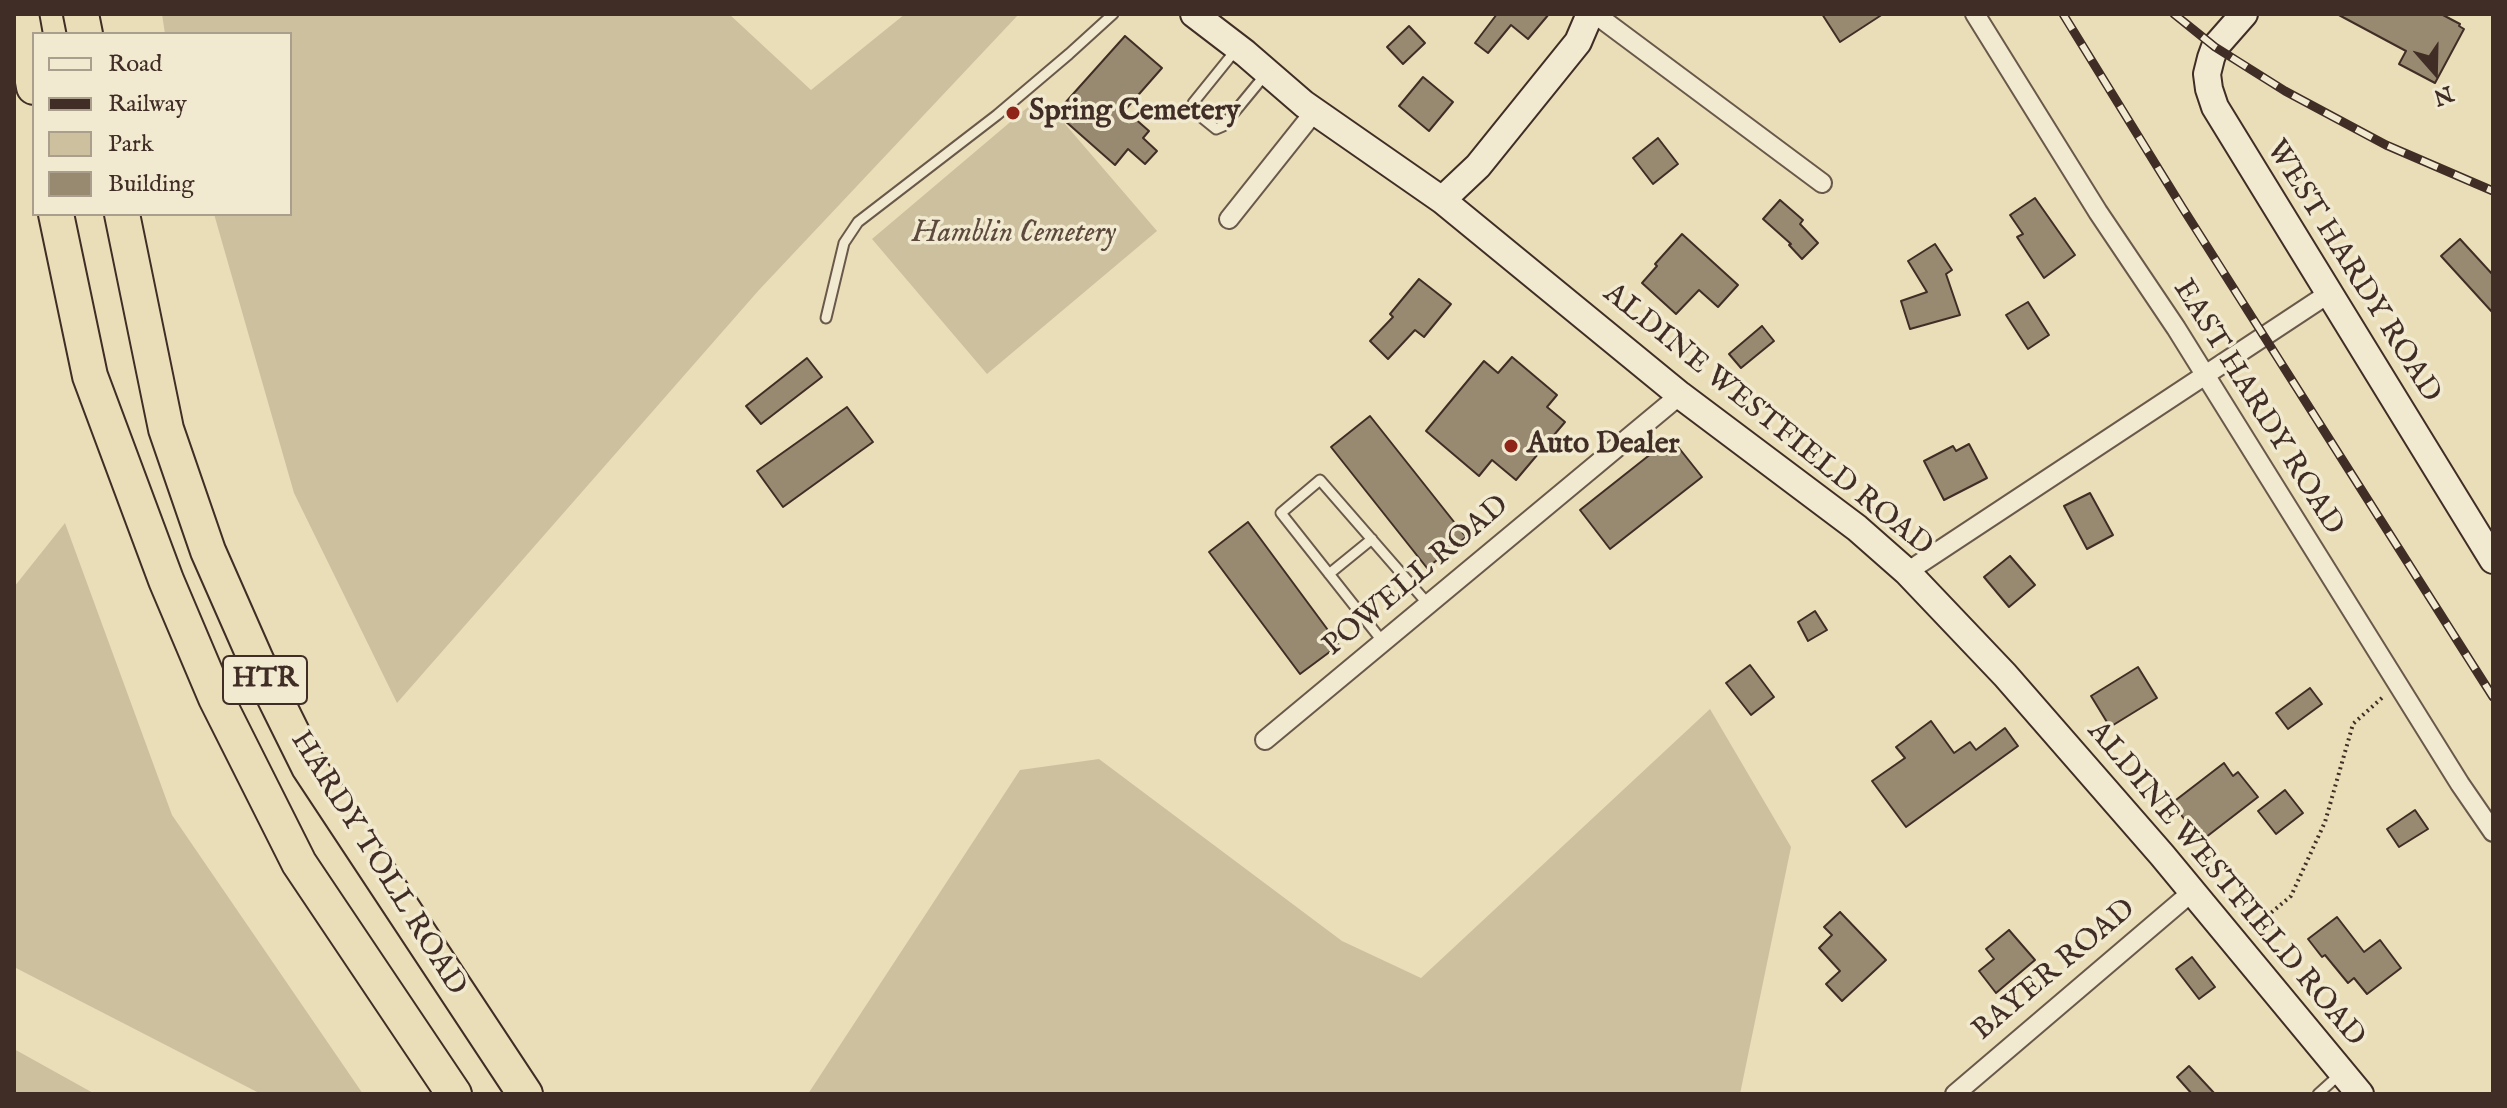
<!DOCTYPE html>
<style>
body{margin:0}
#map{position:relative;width:2507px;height:1108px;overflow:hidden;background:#eadeb8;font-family:"IM FELL English",serif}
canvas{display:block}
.frame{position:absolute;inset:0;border:16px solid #402d25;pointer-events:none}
.legend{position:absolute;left:32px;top:32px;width:260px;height:184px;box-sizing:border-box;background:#f1ead1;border:2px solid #aa9e8c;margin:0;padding:10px 14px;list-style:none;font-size:24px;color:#402d25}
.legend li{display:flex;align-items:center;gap:16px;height:40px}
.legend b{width:40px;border:2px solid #aa9e8c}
.north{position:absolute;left:2395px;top:32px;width:80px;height:80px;-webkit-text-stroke:6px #f1ead1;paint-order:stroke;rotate:160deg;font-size:22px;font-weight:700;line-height:32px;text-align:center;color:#402d25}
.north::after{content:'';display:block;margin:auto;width:28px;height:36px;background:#402d25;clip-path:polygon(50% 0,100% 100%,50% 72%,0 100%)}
</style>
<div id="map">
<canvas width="2507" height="1108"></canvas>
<div class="frame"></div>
<ul class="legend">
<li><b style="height:10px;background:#f1ead1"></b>Road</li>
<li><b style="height:10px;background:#402d25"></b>Railway</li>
<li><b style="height:22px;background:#cdc09f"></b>Park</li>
<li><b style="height:22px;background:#988971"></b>Building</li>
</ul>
<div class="north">N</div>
</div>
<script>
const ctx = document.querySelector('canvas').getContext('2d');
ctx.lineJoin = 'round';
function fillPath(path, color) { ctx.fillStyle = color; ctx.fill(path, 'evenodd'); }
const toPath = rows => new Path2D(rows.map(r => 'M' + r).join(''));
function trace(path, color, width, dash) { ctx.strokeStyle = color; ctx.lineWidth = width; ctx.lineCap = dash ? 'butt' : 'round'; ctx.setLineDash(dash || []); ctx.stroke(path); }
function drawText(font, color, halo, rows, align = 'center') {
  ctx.font = font + ' "IM FELL English",serif'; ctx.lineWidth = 7; ctx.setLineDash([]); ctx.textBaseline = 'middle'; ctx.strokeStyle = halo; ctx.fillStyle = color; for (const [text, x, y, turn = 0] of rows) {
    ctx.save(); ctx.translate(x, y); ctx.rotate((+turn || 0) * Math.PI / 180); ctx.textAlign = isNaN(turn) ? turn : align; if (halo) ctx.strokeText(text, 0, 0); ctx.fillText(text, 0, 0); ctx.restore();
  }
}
fillPath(toPath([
 [162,14,729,14,811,90,905,14,1019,14,759,290,397,703,294,493,214,214,290,214,290,34,165,34],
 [1041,96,1157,231,987,374,872,239],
 [65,523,172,815,363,1094,261,1094,14,967,14,587],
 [1710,709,1791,847,1740,1094,808,1094,1020,770,1099,759,1342,941,1421,978],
 [14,1049,95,1094,14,1094]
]), '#cdc09f');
const building = toPath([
 [1497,14,1549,14,1528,39,1511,25,1488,53,1475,43,1497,14],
 [1822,14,1883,14,1840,42,1822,14],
 [2337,14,2441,14,2460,24,2459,26,2464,29,2435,83,2399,64,2406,51,2337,14],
 [1409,26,1425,43,1403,64,1387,47,1409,26],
 [1125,36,1162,68,1125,110,1149,131,1143,138,1157,151,1145,164,1128,149,1115,165,1056,113,1125,36],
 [1423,77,1453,102,1429,131,1399,106,1423,77],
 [1658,138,1678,164,1653,184,1633,158,1658,138],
 [2035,198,2075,255,2044,278,2017,237,2023,234,2010,215,2035,198],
 [1780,200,1803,220,1800,224,1818,243,1802,259,1789,245,1791,244,1763,219,1780,200],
 [1682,234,1738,285,1718,307,1699,290,1676,314,1642,283,1657,266,1655,264,1682,234],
 [2460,239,2493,275,2493,313,2441,256,2460,239],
 [1935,244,1952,270,1946,274,1960,315,1910,329,1901,301,1927,292,1908,261,1935,244],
 [1419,279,1451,304,1424,337,1415,330,1388,359,1370,341,1393,317,1390,314,1419,279],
 [2028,302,2049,335,2028,349,2006,315,2028,302],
 [1762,326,1774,341,1741,368,1729,354,1762,326],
 [1512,357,1557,395,1547,407,1565,422,1516,480,1492,460,1479,476,1426,431,1484,361,1498,373,1512,357],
 [807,358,822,377,761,424,746,406,807,358],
 [847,407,873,442,783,507,757,471,847,407],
 [1370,416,1466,537,1427,568,1331,447,1370,416],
 [1671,438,1702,477,1610,549,1580,510,1671,438],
 [1969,444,1987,478,1944,500,1924,461,1953,446,1956,451,1969,444],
 [2090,493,2113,535,2087,549,2064,506,2090,493],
 [1248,522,1339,645,1300,674,1209,552,1248,522],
 [2010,556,2035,585,2009,607,1984,577,2010,556],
 [1815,611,1827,630,1808,641,1798,622,1815,611],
 [1750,665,1774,697,1751,715,1726,683,1750,665],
 [2138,667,2157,698,2110,727,2091,696,2138,667],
 [2310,688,2322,704,2288,729,2276,713,2310,688],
 [1931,721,1954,753,1970,742,1976,750,2005,728,2018,746,1906,827,1872,781,1905,758,1896,747,1931,721],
 [2224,763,2233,776,2238,772,2258,797,2201,841,2172,803,2224,763],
 [2285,790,2303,813,2276,834,2258,811,2285,790],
 [2415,810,2428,829,2399,847,2387,829,2415,810],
 [1840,912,1886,960,1842,1001,1826,984,1840,971,1819,948,1832,935,1824,927,1840,912],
 [2337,917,2364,952,2380,940,2401,968,2367,994,2354,978,2348,983,2325,955,2322,957,2308,939,2337,917],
 [2009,930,2035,960,1996,993,1979,971,1994,959,1986,949,2009,930],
 [2192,957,2215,987,2199,999,2176,969,2192,957],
 [2189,1066,2215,1094,2192,1094,2177,1077,2189,1066]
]);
fillPath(building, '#988971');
trace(building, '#402d25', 2);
const lane = toPath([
 [1235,51,1193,103,1195,112,1216,129,1223,126,1265,75],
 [826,318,844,243,858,222,997,115,1069,54,1113,14],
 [1329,574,1372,539],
 [1383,642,1281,513,1320,480,1428,604],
 [2318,1094,2339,1075]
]);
const street = toPath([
 [1595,14,1822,183],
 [1975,14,2098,212,2176,328,2460,784,2493,832],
 [1229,219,1315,111],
 [1907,572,2328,294],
 [1265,740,1680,395],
 [1955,1094,2192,892]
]);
const secondary = toPath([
 [1194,14,1245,53,1304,104,1442,200,1680,395,1857,528,1907,572,2005,675,2162,855,2360,1094],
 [2244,14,2215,47,2211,58,2207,74,2209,89,2215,107,2493,560],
 [1442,200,1478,166,1578,42,1590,14]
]);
const highway = toPath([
 [21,14,34,87],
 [81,14,85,34],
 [56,214,90,376,166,580,216,698,299,863,454,1094],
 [122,214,166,429,208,551,256,660,309,767,525,1094]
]);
trace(lane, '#6a594a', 13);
trace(street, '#6a594a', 22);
trace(secondary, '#402d25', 30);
trace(highway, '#402d25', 38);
trace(toPath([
 [2253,928,2291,896,2325,822,2353,724,2384,696]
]), '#402d25', 4, [2, 4]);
trace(lane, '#f1ead1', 9);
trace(street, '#f1ead1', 18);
trace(secondary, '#f1ead1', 26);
trace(highway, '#eadeb8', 34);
const rail = toPath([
 [2063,14,2182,207,2493,697],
 [2174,14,2215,47,2285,91,2386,145,2493,191]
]);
trace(rail, '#402d25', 9);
trace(rail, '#f1ead1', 6, [18]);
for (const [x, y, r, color] of [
 [1013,113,8,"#8f2418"],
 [1511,446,8,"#8f2418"]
]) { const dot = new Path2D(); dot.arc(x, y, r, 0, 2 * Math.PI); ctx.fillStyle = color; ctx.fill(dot); trace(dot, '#f1ead1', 3); }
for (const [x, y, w] of [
 [265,680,84]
]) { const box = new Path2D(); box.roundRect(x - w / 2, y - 24, w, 48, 6); ctx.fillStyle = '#f1ead1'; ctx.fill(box); trace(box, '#402d25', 2); }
drawText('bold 28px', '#402d25', null, [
 ["HTR",265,680]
]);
drawText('bold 30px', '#402d25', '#f1ead1', [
 ["Spring Cemetery",1029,113],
 ["Auto Dealer",1527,446]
], 'left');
drawText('italic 30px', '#5c4a3d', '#f1ead1', [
 ["Hamblin Cemetery",1014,235]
]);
drawText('30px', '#402d25', '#f1ead1', [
 ["WEST HARDY ROAD",2352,272,58],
 ["EAST HARDY ROAD",2257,408,58],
 ["ALDINE WESTFIELD ROAD",1767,421,39],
 ["POWELL ROAD",1417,577,-40],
 ["HARDY TOLL ROAD",377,864,58],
 ["ALDINE WESTFIELD ROAD",2225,885,50],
 ["BAYER ROAD",2055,971,-40]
]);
</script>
